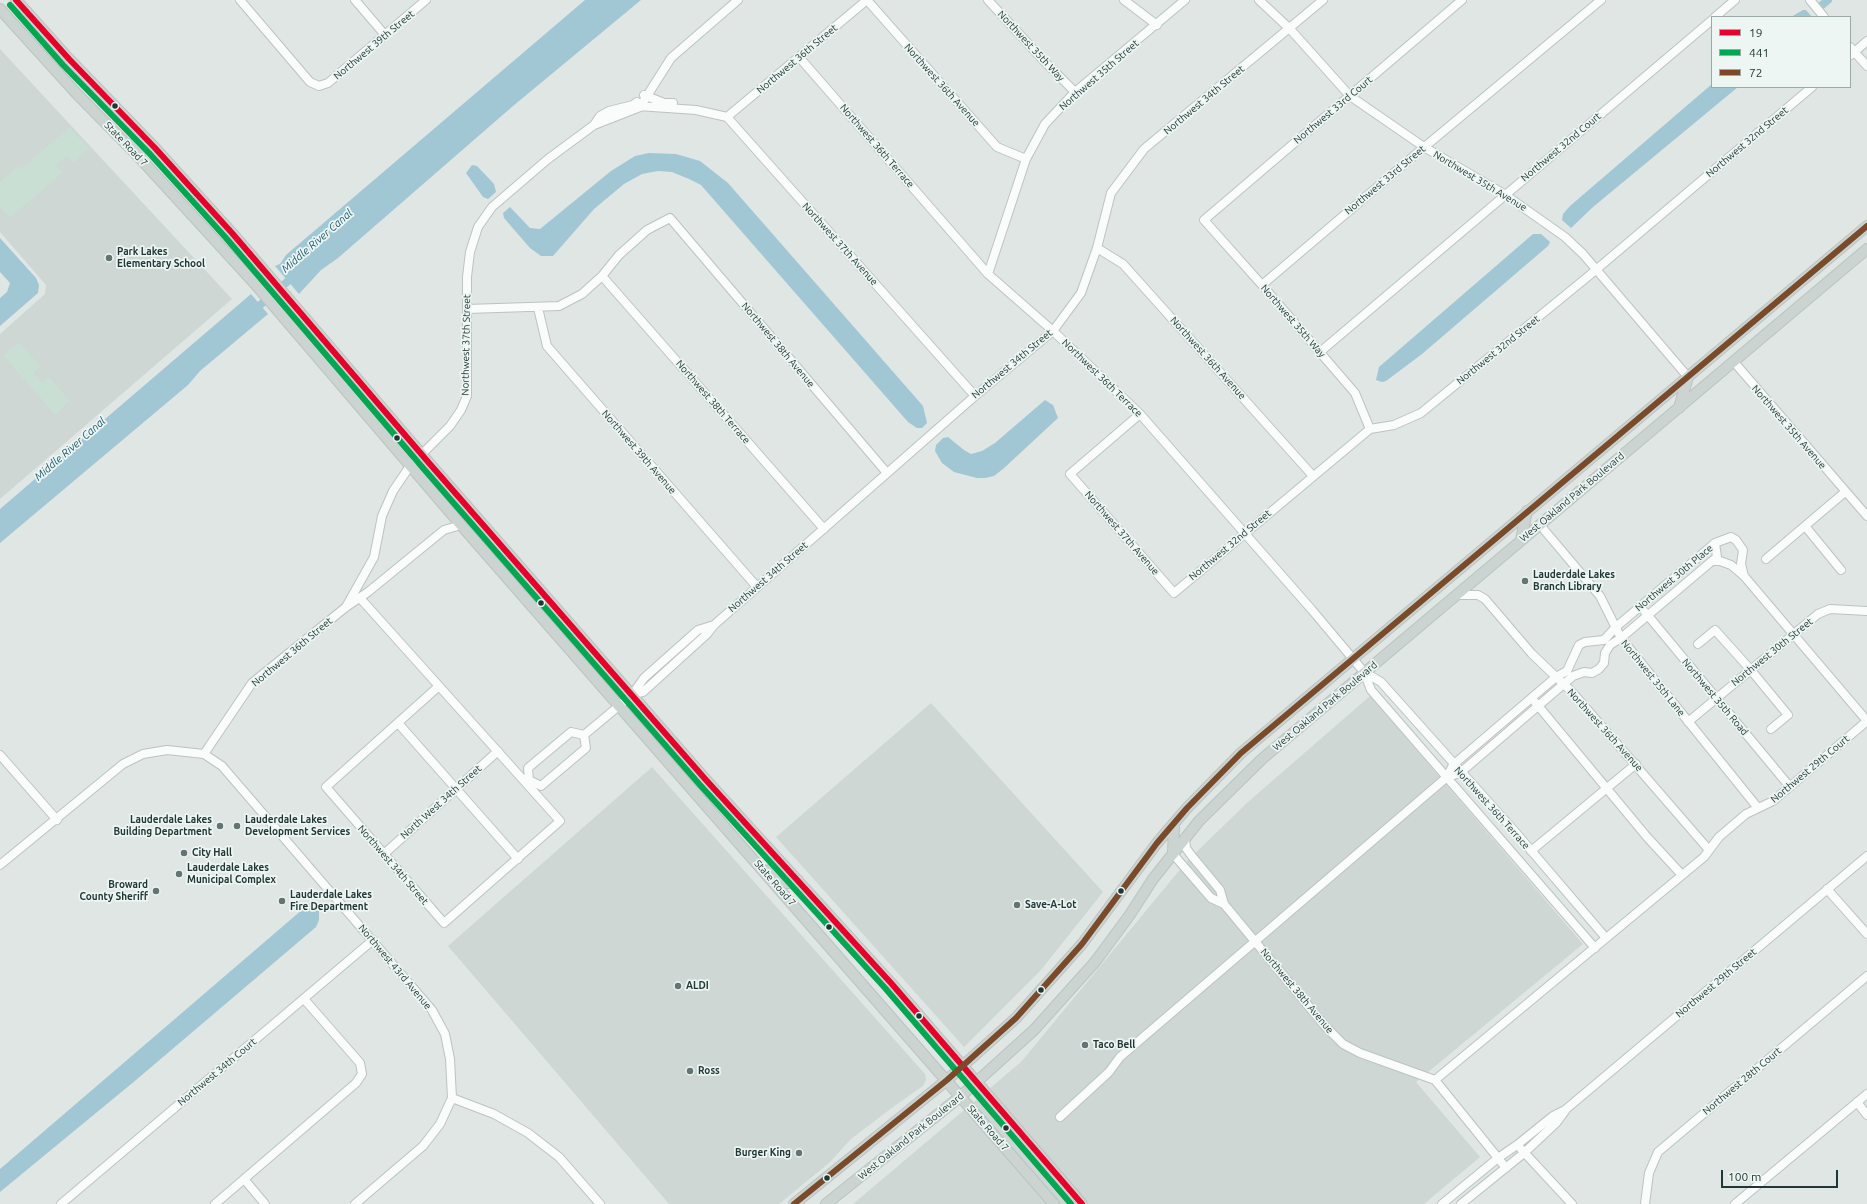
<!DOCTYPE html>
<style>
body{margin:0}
#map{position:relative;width:1867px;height:1204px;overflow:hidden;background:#e0e6e4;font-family:Ubuntu,sans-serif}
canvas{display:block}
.legend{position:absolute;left:1711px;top:16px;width:140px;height:72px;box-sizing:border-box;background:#edf6f3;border:1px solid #9baaa7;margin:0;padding:5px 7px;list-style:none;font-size:12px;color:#203734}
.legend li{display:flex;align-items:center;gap:8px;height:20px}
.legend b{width:20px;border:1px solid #9baaa7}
.scale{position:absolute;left:1721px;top:1170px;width:117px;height:18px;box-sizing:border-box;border:2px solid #203734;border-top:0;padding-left:5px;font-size:12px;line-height:14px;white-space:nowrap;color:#203734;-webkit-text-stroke:3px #edf6f3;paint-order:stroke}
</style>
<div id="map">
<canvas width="1867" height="1204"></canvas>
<ul class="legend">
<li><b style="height:5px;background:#e4002b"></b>19</li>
<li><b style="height:5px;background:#00a651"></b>441</li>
<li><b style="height:5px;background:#7a4b2a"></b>72</li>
</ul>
<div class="scale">100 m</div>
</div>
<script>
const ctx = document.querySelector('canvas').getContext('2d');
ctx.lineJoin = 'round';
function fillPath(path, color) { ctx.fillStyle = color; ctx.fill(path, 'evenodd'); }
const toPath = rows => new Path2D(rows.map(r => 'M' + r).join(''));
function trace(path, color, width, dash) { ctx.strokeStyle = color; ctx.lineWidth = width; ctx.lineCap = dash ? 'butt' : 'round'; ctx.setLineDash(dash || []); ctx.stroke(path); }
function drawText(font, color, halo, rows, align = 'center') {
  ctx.font = font + ' Ubuntu,sans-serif'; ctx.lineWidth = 3.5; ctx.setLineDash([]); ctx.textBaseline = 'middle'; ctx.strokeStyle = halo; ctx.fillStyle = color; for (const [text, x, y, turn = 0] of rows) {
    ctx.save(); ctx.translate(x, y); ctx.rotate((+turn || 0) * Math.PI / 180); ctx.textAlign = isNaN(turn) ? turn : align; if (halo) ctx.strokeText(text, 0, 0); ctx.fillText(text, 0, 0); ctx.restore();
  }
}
fillPath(toPath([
 [0,49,232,299,0,499,0,334,45,294,46,285,0,232],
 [1370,696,1583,944,1416,1082,1480,1157,1424,1204,853,1204,1021,1062,1187,861,1248,802],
 [931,703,1103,892,1041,970,964,1047,776,837],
 [652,767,925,1074,926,1080,923,1086,893,1107,851,1139,829,1163,779,1204,669,1204,448,946]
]), '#ced7d4');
fillPath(toPath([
 [70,127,89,149,73,163,67,156,56,165,62,173,10,218,0,207,0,182,18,166,21,169],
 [19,342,40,366,34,373,42,383,49,377,70,401,55,415,3,355]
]), '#c9dfd3');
fillPath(toPath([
 [585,0,641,0,513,106,338,258,321,270,299,294,275,266,280,264,286,255],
 [1803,10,1806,10,1812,17,1791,17],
 [1712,84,1712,87,1738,87,1593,207,1571,228,1562,220,1563,214,1570,206],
 [649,153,676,154,700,161,728,183,923,406,927,423,922,428,917,428,908,422,701,185,689,179,672,172,658,171,642,174,624,184,594,209,553,256,541,256,530,248,504,218,503,213,510,207,530,228,540,229,611,171,635,156],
 [472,165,477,166,494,184,496,192,488,199,483,197,466,173],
 [1533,234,1541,234,1550,242,1548,246,1422,354,1386,381,1382,382,1376,380,1379,367],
 [0,238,36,278,39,285,38,293,0,326,0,298,7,292,10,283,0,272],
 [251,294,268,314,200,371,188,385,0,543,0,509],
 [1045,400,1053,405,1058,418,1003,469,994,476,985,478,977,478,954,472,942,463,935,451,936,445,943,438,948,437,964,450,971,454,982,451,995,443],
 [310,903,317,903,319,910,319,920,316,927,136,1080,0,1192,0,1169]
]), '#a1c6d4');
trace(toPath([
 [1822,5,1828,0],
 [252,312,295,275]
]), '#a1c6d4', 8);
const minor = toPath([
 [240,0,310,82,319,86,328,83,426,0],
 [355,0,385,35],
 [988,0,1044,61,1075,92],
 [1124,0,1157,25],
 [1259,0,1290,29,1350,96,1424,147,1504,194,1565,237,1583,254,1688,377],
 [1810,0,1824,17],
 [1715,17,1735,0],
 [1850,47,1867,66],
 [1851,55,1867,41],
 [799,57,988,274,1053,331,1140,414,1312,610,1364,672,1371,690,1595,948],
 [644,95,664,103,673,103],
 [638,106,696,110,727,117,975,396],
 [727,117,867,0,997,147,1026,159],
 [594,125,600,116,609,111,633,105,637,102],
 [1097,248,1123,264,1313,476],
 [988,274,1026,159,1045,124,1075,92,1185,0],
 [602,276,824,529],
 [1262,285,1416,154,1601,0],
 [538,308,547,346,757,587],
 [467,309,559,306,582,294,602,276,619,255,647,230,670,218,887,473],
 [1320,352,1712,20],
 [1734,362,1867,516],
 [1140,414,1070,474,1174,593,1370,429,1394,425,1421,413,1591,274,1812,87],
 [1370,429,1355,393,1262,285,1204,220,1462,0],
 [1540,525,1600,596,1621,638,1758,808],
 [1805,526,1841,570],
 [1766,559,1845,492],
 [1712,561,1717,557,1715,543],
 [1457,595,1478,595,1485,599,1532,654,1573,693,1709,850],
 [360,598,526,783],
 [346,607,374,557,382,516,393,491,410,466,450,426,461,410,467,396,467,277,470,252,478,227,492,207,548,159,594,125,640,107,671,58,738,0],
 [1645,612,1790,787],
 [1698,644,1715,630,1750,669,1788,715,1771,729],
 [1364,672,1381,682,1517,834,1606,938],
 [439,686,326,787,444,923,560,821,526,783,529,780,528,768,571,732,584,735,586,748,541,786,529,780],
 [632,695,643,692,707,634,714,625,975,396,1053,331,1081,293,1097,248,1111,193,1144,149,1323,0],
 [1535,702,1647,837,1682,875],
 [1688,722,1818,614,1830,609,1867,611],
 [398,723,518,859],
 [584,735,632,695,644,678,698,630,714,625],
 [204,754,222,766,432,1010,445,1034,450,1059,452,1098,494,1114,528,1133,559,1157,600,1204],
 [0,755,57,820],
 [1447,777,1453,765,1556,677,1567,671,1579,645,1585,642,1604,640,1616,627,1715,543,1731,537,1736,540,1743,550,1741,564,1744,576],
 [1185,838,1186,848,1191,855,1220,890,1224,904,1325,1026,1343,1044,1360,1053,1435,1080,1506,1168],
 [1531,851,1636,764],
 [384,854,498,751],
 [1173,854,1211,898,1224,904],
 [0,865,123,764,143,754,167,750,204,754,252,683,346,607,368,592,444,530,461,525],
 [1827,889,1867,934],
 [1857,1102,1867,1115],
 [1060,1117,1109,1072,1120,1057,1447,777,1460,773,1573,676,1584,672,1592,673,1599,669,1604,663,1605,653,1610,645,1621,638,1712,561,1720,561,1731,565,1744,576,1867,721,1773,801,1746,814,1719,837,1704,857,1435,1080],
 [1521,1149,1572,1204],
 [244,1179,265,1204],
 [61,1204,373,940],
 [215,1204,356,1083,362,1074,360,1063,304,999],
 [355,1204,423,1146,440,1124,452,1098],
 [1442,1204,1498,1158,1517,1145,1553,1116,1565,1110,1867,856],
 [1461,1204,1524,1153,1557,1122,1565,1111],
 [1645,1204,1649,1173,1658,1152,1867,976],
 [1735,1204,1867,1094]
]);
const major = toPath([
 [16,0,69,59,155,148,232,233,429,463,624,686,706,780,891,983,1082,1204],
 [0,9,76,93,138,156,256,285,461,525,1054,1204],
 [128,144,144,149,155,148],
 [1679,408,1688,377],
 [1521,540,1527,511],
 [1173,854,1174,824],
 [771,869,780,878,787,883,791,883,798,880],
 [794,1204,947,1080,1016,1018,1082,944,1157,843,1187,808,1241,753,1867,226],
 [826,1204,961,1096,1034,1030,1095,962,1129,916,1153,879,1199,821,1262,759,1867,249]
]);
trace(minor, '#bdc3c1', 10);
trace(major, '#bbc3c1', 12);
trace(minor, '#fafbfb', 8);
trace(major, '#ccd4d2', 10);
trace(toPath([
 [16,0,69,59,155,148,232,233,429,463,706,780,891,983,1082,1204]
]), '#e4002b', 6);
trace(toPath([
 [10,5,63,65,149,153,226,238,423,468,700,785,885,988,1071,1204]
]), '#00a651', 6);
trace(toPath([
 [794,1204,947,1080,1016,1018,1082,944,1157,843,1187,808,1241,753,1867,226]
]), '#7a4b2a', 6);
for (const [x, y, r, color] of [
 [115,106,3.5,"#203734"],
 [109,258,4,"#637472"],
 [397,438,3.5,"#203734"],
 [1525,581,4,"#637472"],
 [541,603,3.5,"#203734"],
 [220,826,4,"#637472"],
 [237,826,4,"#637472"],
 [184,853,4,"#637472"],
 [179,874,4,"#637472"],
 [156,891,4,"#637472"],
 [1121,891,3.5,"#203734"],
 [282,901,4,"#637472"],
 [1017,905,4,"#637472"],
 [829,927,3.5,"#203734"],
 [678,986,4,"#637472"],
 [1041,990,3.5,"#203734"],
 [919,1016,3.5,"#203734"],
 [1085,1045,4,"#637472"],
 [690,1071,4,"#637472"],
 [1006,1128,3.5,"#203734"],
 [799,1153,4,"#637472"],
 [827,1178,3.5,"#203734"]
]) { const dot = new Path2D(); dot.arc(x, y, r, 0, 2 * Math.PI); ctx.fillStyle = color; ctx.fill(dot); trace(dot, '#edf6f3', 1.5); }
drawText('10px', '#203734', '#edf6f3', [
 ["Northwest 39th Street",374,45,-40],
 ["Northwest 35th Way",1031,46,47],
 ["Northwest 36th Street",797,59,-40],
 ["Northwest 35th Street",1099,75,-41],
 ["Northwest 36th Avenue",942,85,48],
 ["Northwest 34th Street",1204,100,-40],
 ["Northwest 33rd Court",1333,110,-40],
 ["Northwest 32nd Street",1747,142,-40],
 ["State Road 7",126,144,46],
 ["Northwest 36th Terrace",877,146,49],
 ["Northwest 32nd Court",1561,147,-40],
 ["Northwest 33rd Street",1385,180,-40],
 ["Northwest 35th Avenue",1480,181,31],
 ["Northwest 37th Avenue",840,244,48],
 ["Northwest 35th Way",1293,321,49],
 ["Northwest 37th Street",466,345,-89],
 ["Northwest 38th Avenue",778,345,50],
 ["Northwest 32nd Street",1498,350,-39],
 ["Northwest 36th Avenue",1208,358,48],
 ["Northwest 34th Street",1012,364,-40],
 ["Northwest 36th Terrace",1102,378,44],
 ["Northwest 38th Terrace",713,402,49],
 ["Northwest 35th Avenue",1789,427,49],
 ["Northwest 39th Avenue",639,452,49],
 ["West Oakland Park Boulevard",1572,497,-40],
 ["Northwest 37th Avenue",1122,533,49],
 ["Northwest 32nd Street",1230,545,-40],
 ["Northwest 34th Street",768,577,-41],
 ["Northwest 30th Place",1674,578,-40],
 ["Northwest 36th Street",292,652,-40],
 ["Northwest 30th Street",1772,652,-39],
 ["Northwest 35th Lane",1653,678,51],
 ["Northwest 35th Road",1715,697,50],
 ["West Oakland Park Boulevard",1325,706,-40],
 ["Northwest 36th Avenue",1605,730,48],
 ["Northwest 29th Court",1810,769,-40],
 ["North West 34th Street",441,802,-42],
 ["Northwest 36th Terrace",1492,808,48],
 ["Northwest 34th Street",393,865,49],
 ["State Road 7",775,883,49],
 ["Northwest 43rd Avenue",395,967,50],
 ["Northwest 29th Street",1716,983,-40],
 ["Northwest 38th Avenue",1297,991,50],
 ["Northwest 34th Court",217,1072,-40],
 ["Northwest 28th Court",1742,1081,-40],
 ["State Road 7",988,1128,49],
 ["West Oakland Park Boulevard",911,1136,-39]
]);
drawText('bold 10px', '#203734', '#edf6f3', [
 ["Park Lakes",117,252],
 ["Elementary School",117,264],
 ["Lauderdale Lakes",1533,575],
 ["Branch Library",1533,587],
 ["Lauderdale Lakes",212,820,"right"],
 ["Building Department",212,832,"right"],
 ["Lauderdale Lakes",245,820],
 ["Development Services",245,832],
 ["City Hall",192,853],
 ["Lauderdale Lakes",187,868],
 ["Municipal Complex",187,880],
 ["Broward",148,885,"right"],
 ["County Sheriff",148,897,"right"],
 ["Lauderdale Lakes",290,895],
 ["Fire Department",290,907],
 ["Save-A-Lot",1025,905],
 ["ALDI",686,986],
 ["Taco Bell",1093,1045],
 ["Ross",698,1071],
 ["Burger King",791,1153,"right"]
], 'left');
drawText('italic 11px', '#1d5770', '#edf6f3', [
 ["Middle River Canal",317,241,-41],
 ["Middle River Canal",70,449,-41]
]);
</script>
